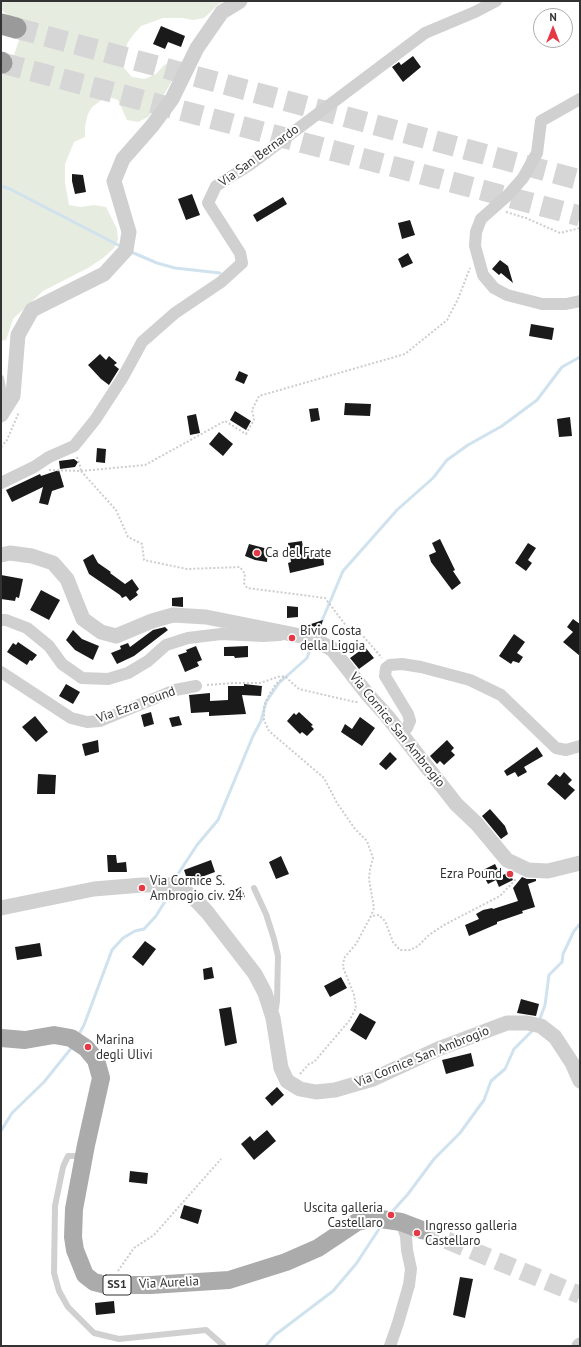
<!DOCTYPE html>
<style>
body{margin:0}
#map{position:relative;width:581px;height:1347px;overflow:hidden;background:#fff;font-family:"PT Sans",sans-serif}
canvas{display:block}
.frame{position:absolute;inset:0;border:2px solid #333;pointer-events:none}
.north{position:absolute;left:533px;top:8px;width:40px;height:40px;box-sizing:border-box;background:#fff;border:1px solid #adadad;border-radius:50%;rotate:0deg;font-size:11px;font-weight:700;line-height:16px;text-align:center;color:#333}
.north::after{content:'';display:block;margin:auto;width:14px;height:18px;background:#e63946;clip-path:polygon(50% 0,100% 100%,50% 72%,0 100%)}
</style>
<div id="map">
<canvas width="581" height="1347"></canvas>
<div class="frame"></div>
<div class="north">N</div>
</div>
<script>
const ctx = document.querySelector('canvas').getContext('2d');
ctx.lineJoin = 'round';
function fillPath(path, color) { ctx.fillStyle = color; ctx.fill(path, 'evenodd'); }
const toPath = rows => new Path2D(rows.map(r => 'M' + r).join(''));
function trace(path, color, width, dash) { ctx.strokeStyle = color; ctx.lineWidth = width; ctx.lineCap = dash ? 'butt' : 'round'; ctx.setLineDash(dash || []); ctx.stroke(path); }
function drawText(font, color, halo, rows, align = 'center') {
  ctx.font = font + ' "PT Sans",sans-serif'; ctx.lineWidth = 4; ctx.setLineDash([]); ctx.textBaseline = 'middle'; ctx.strokeStyle = halo; ctx.fillStyle = color; for (const [text, x, y, turn = 0] of rows) {
    ctx.save(); ctx.translate(x, y); ctx.rotate((+turn || 0) * Math.PI / 180); ctx.textAlign = isNaN(turn) ? turn : align; if (halo) ctx.strokeText(text, 0, 0); ctx.fillText(text, 0, 0); ctx.restore();
  }
}
fillPath(toPath([
 [1,1,224,1,220,3,204,18,193,20,182,18,163,18,141,26,133,35,127,44,124,68,132,77,145,79,156,74,164,65,176,61,181,65,162,98,148,117,138,122,127,120,118,100,107,96,92,107,88,114,85,126,85,137,74,142,65,164,65,183,69,205,81,207,94,205,106,207,117,229,118,240,114,248,103,258,88,268,43,291,13,319,6,340,1,341,1,70,12,66,14,55,20,37,15,19,5,13,1,9]
]), '#e6ecdf');
trace(toPath([
 [1,186,10,189,122,247],
 [129,251,157,263,175,268,220,273],
 [321,623,343,571,397,510,433,478,447,460,468,445,502,426,537,400,562,367,580,357],
 [175,881,176,877,197,845,218,820,253,736,261,721,266,702,279,683,307,658,312,643],
 [539,1021,545,1005,549,975,562,962,563,954,574,931,580,924],
 [78,1036,84,1025,112,950,123,938,135,931,144,929,156,916,172,890],
 [1,1131,12,1113,44,1082,73,1046],
 [390,1214,408,1194,434,1159,460,1133,484,1100,491,1081,505,1069,514,1049,534,1029],
 [266,1346,275,1335,333,1291,356,1264,381,1226]
]), '#cfe2ee', 3);
fillPath(toPath([
 [161,26,185,36,181,47,168,42,165,49,153,44],
 [413,56,421,67,403,82,392,67,399,62,401,65],
 [72,174,83,175,86,192,75,194,72,181],
 [192,194,200,215,186,220,178,199],
 [283,197,287,204,257,222,253,215],
 [410,220,415,235,402,239,398,223],
 [408,253,413,263,402,268,398,259],
 [500,260,508,266,513,283,501,273,499,275,492,269],
 [531,324,554,328,552,340,529,336],
 [100,354,106,360,109,356,117,363,114,365,119,369,109,385,101,379,88,365],
 [239,371,248,375,244,384,235,380],
 [345,403,371,404,370,416,344,415],
 [318,408,320,420,311,422,309,409],
 [235,411,251,421,246,430,230,420],
 [196,414,200,433,190,435,187,416],
 [570,417,572,436,559,437,557,419],
 [219,432,233,444,223,456,209,444],
 [97,448,106,449,105,463,96,462],
 [74,459,78,462,75,467,60,469,59,461],
 [59,470,64,487,52,491,48,505,39,503,43,487,12,502,6,490,40,474,41,476],
 [440,539,455,570,453,571,461,583,452,590,431,562,429,555,436,552,432,543],
 [302,541,304,556,315,554,315,556,323,554,324,565,290,573,288,563,291,562,288,543],
 [528,543,536,548,528,560,532,563,526,571,515,563],
 [249,544,268,549,267,562,255,560,245,556],
 [93,554,98,563,111,572,110,573,125,584,132,579,139,589,136,592,138,595,130,601,126,596,122,598,120,595,89,574,83,560],
 [1,575,23,579,19,598,16,597,15,601,1,599],
 [41,590,60,600,49,620,30,610],
 [183,597,183,607,172,606,172,598],
 [287,606,298,607,298,617,287,618],
 [573,619,580,624,580,656,563,642,573,632,567,627],
 [323,620,319,632,302,627],
 [165,627,168,630,134,656,117,664,111,653,121,649,120,646,128,643,130,647,153,630],
 [73,630,82,639,99,646,93,660,75,650,66,640],
 [514,634,525,642,517,653,523,657,519,663,513,661,511,664,499,656],
 [18,642,37,655,32,661,30,660,27,665,7,652,13,643,16,645],
 [196,646,202,660,197,662,199,666,185,672,178,655,187,652,186,650],
 [248,646,248,657,235,658,234,656,224,656,224,647],
 [365,647,374,658,359,669,350,658],
 [66,684,80,692,73,704,59,696],
 [244,684,262,686,261,696,242,695,246,714,209,716,209,712,191,713,189,695,210,693,210,701,228,700,228,686,244,686],
 [151,712,154,724,144,727,141,715],
 [299,712,313,725,311,726,314,729,307,736,302,732,300,734,287,721,294,713,296,715],
 [35,716,48,732,36,742,22,727],
 [179,716,182,725,172,727,169,718],
 [360,717,375,728,362,746,341,732,345,724,352,729],
 [98,740,99,752,85,756,82,744],
 [447,740,454,748,451,751,455,755,444,765,440,761,437,764,430,756],
 [537,747,543,756,524,767,527,772,518,777,515,772,507,776,504,771],
 [390,752,397,759,386,770,379,764],
 [564,772,572,780,568,784,575,790,565,800,547,784,556,774,560,777],
 [38,774,56,775,55,794,37,794],
 [490,809,505,826,508,834,501,839,482,816],
 [107,855,116,855,117,863,126,862,127,872,108,872],
 [281,856,289,874,276,879,269,862],
 [211,860,215,872,188,882,184,870],
 [495,864,501,876,509,872,513,880,499,887,496,880,488,884,481,871],
 [522,877,527,879,536,879,536,881,528,884,535,907,522,911,523,913,497,922,497,924,469,936,465,925,479,919,476,914,483,910,492,908,493,909,518,901,513,888],
 [241,887,245,897,231,902,228,893],
 [145,941,156,949,143,966,132,957],
 [40,943,42,956,17,960,15,947],
 [212,967,214,978,204,980,203,969],
 [341,977,347,988,330,997,324,986],
 [521,999,539,1004,536,1016,517,1013],
 [231,1007,237,1043,225,1046,219,1009],
 [360,1013,376,1022,366,1040,350,1030],
 [471,1053,474,1066,446,1074,442,1060],
 [277,1087,284,1095,272,1106,265,1098],
 [267,1130,276,1141,254,1160,241,1144,250,1136,254,1141],
 [130,1171,148,1173,147,1184,129,1182],
 [184,1205,202,1210,198,1224,180,1218],
 [460,1277,473,1279,465,1318,453,1315],
 [114,1301,115,1313,96,1315,95,1303]
]), '#1a1a1a');
trace(toPath([
 [422,1230,580,1295]
]), '#d6d6d6', 18, [18, 9]);
trace(toPath([
 [16,28,580,180],
 [2,63,580,216]
]), '#d6d6d6', 21, [21, 10]);
trace(toPath([
 [506,212,526,218,560,233,580,228],
 [1,447,7,440,19,412],
 [77,457,80,466,81,471],
 [49,470,81,471,145,465,225,421,246,434,254,420,252,410,259,396,405,354,447,320,458,299,470,268],
 [81,471,116,510,128,537,142,544,144,560,187,569,240,567,245,574,244,583,247,588,325,598,347,627,364,637,382,658],
 [284,677,276,684,269,695,264,706,264,720,269,731,324,778,337,803,355,829,367,841,373,858,370,869,369,879,374,908,371,916],
 [207,685,234,683,260,683,281,676,286,677,291,682,299,689,355,702,359,702],
 [300,1074,309,1064,314,1062,349,1021,356,1008,354,995,343,967,344,958,356,944,371,916,379,915,385,921,393,942,400,950,410,950,418,946,429,935,444,925,500,896,517,878],
 [118,1271,134,1248,154,1235,221,1159]
]), '#cdcdcd', 2, [2, 2]);
trace(toPath([
 [1,378,4,393,1,403],
 [254,888,266,914,274,939,278,956,277,1001,276,1008,274,1011],
 [82,1156,68,1156,63,1167,55,1206,54,1273,59,1291,68,1307,94,1333,119,1339,206,1330,223,1345,222,1346]
]), '#d0d0d0', 6);
trace(toPath([
 [580,99,541,121,537,153,523,178,508,195,481,219,476,232,475,246,483,275,494,288,507,295,542,304,566,304,580,301],
 [1,483,34,467,49,457,74,446,95,420,123,377,142,342,175,313,221,282,242,263,240,253,208,203,216,186,251,164,425,33,475,12,496,1],
 [1,620,6,620,27,628,49,646,62,664,82,678,108,679,128,673,148,661,166,645,188,638,221,634,263,636,280,635],
 [1,672,71,718,87,722,100,721,175,690,196,686],
 [401,733,407,728,410,721,408,714,385,676,386,668,390,665,402,664,421,667,470,680,501,695,556,748,566,750,580,746],
 [390,1346,398,1323,409,1285,411,1269,407,1250,406,1236,401,1222]
]), '#d0d0d0', 12);
trace(toPath([
 [1,415,13,396,18,335,32,310,104,274,126,250,129,232,114,181,123,159,152,126,172,99,197,48,222,12,240,1],
 [1,555,10,553,32,556,53,563,67,579,83,619,101,632,116,636,152,621,173,615,206,617,311,638,332,649,368,695,387,716,456,804,477,824,507,860,528,870,548,871,580,863],
 [1,908,94,889,142,885,174,885,192,896,207,912,255,974,265,993,273,1018,281,1068,287,1081,300,1089,316,1092,335,1090,373,1079,438,1049,507,1023,527,1023,541,1026,555,1037,572,1063,580,1081],
 [579,1346,580,1345]
]), '#d0d0d0', 15);
trace(toPath([
 [1,1038,25,1040,54,1035,71,1038,86,1048,96,1060,101,1078,86,1145,74,1209,73,1237,75,1250,85,1275,94,1282,106,1285,151,1285,229,1280,286,1262,318,1248,357,1222,374,1218,401,1222,422,1230]
]), '#ababab', 18);
trace(toPath([
 [1,24,16,28],
 [1,62,2,63]
]), '#9a9a9a', 21);
for (const [x, y, r, color] of [
 [257,553,4,"#e63946"],
 [292,638,4,"#e63946"],
 [510,874,4,"#e63946"],
 [142,888,4,"#e63946"],
 [88,1047,4,"#e63946"],
 [391,1215,4,"#e63946"],
 [417,1233,4,"#e63946"]
]) { const dot = new Path2D(); dot.arc(x, y, r, 0, 2 * Math.PI); ctx.fillStyle = color; ctx.fill(dot); trace(dot, '#fff', 1.5); }
for (const [x, y, w] of [
 [117,1285,28]
]) { const box = new Path2D(); box.roundRect(x - w / 2, y - 10, w, 20, 3); ctx.fillStyle = '#fff'; ctx.fill(box); trace(box, '#333', 1); }
drawText('bold 12px', '#333', null, [
 ["SS1",117,1285]
]);
drawText('13px', '#333', '#fff', [
 ["Via San Bernardo",259,156,-36],
 ["Via Ezra Pound",136,705,-20],
 ["Via Cornice San Ambrogio",397,730,51],
 ["Via Cornice San Ambrogio",422,1057,-22],
 ["Via Aurelia",169,1283,-3]
]);
drawText('13px', '#333', '#fff', [
 ["Ca del Frate",265,553],
 ["Bivio Costa",300,631],
 ["della Liggia",300,646],
 ["Ezra Pound",502,874,"right"],
 ["Via Cornice S.",150,881],
 ["Ambrogio civ. 24",150,896],
 ["Marina",96,1040],
 ["degli Ulivi",96,1055],
 ["Uscita galleria",383,1208,"right"],
 ["Castellaro",383,1223,"right"],
 ["Ingresso galleria",425,1226],
 ["Castellaro",425,1241]
], 'left');
</script>
